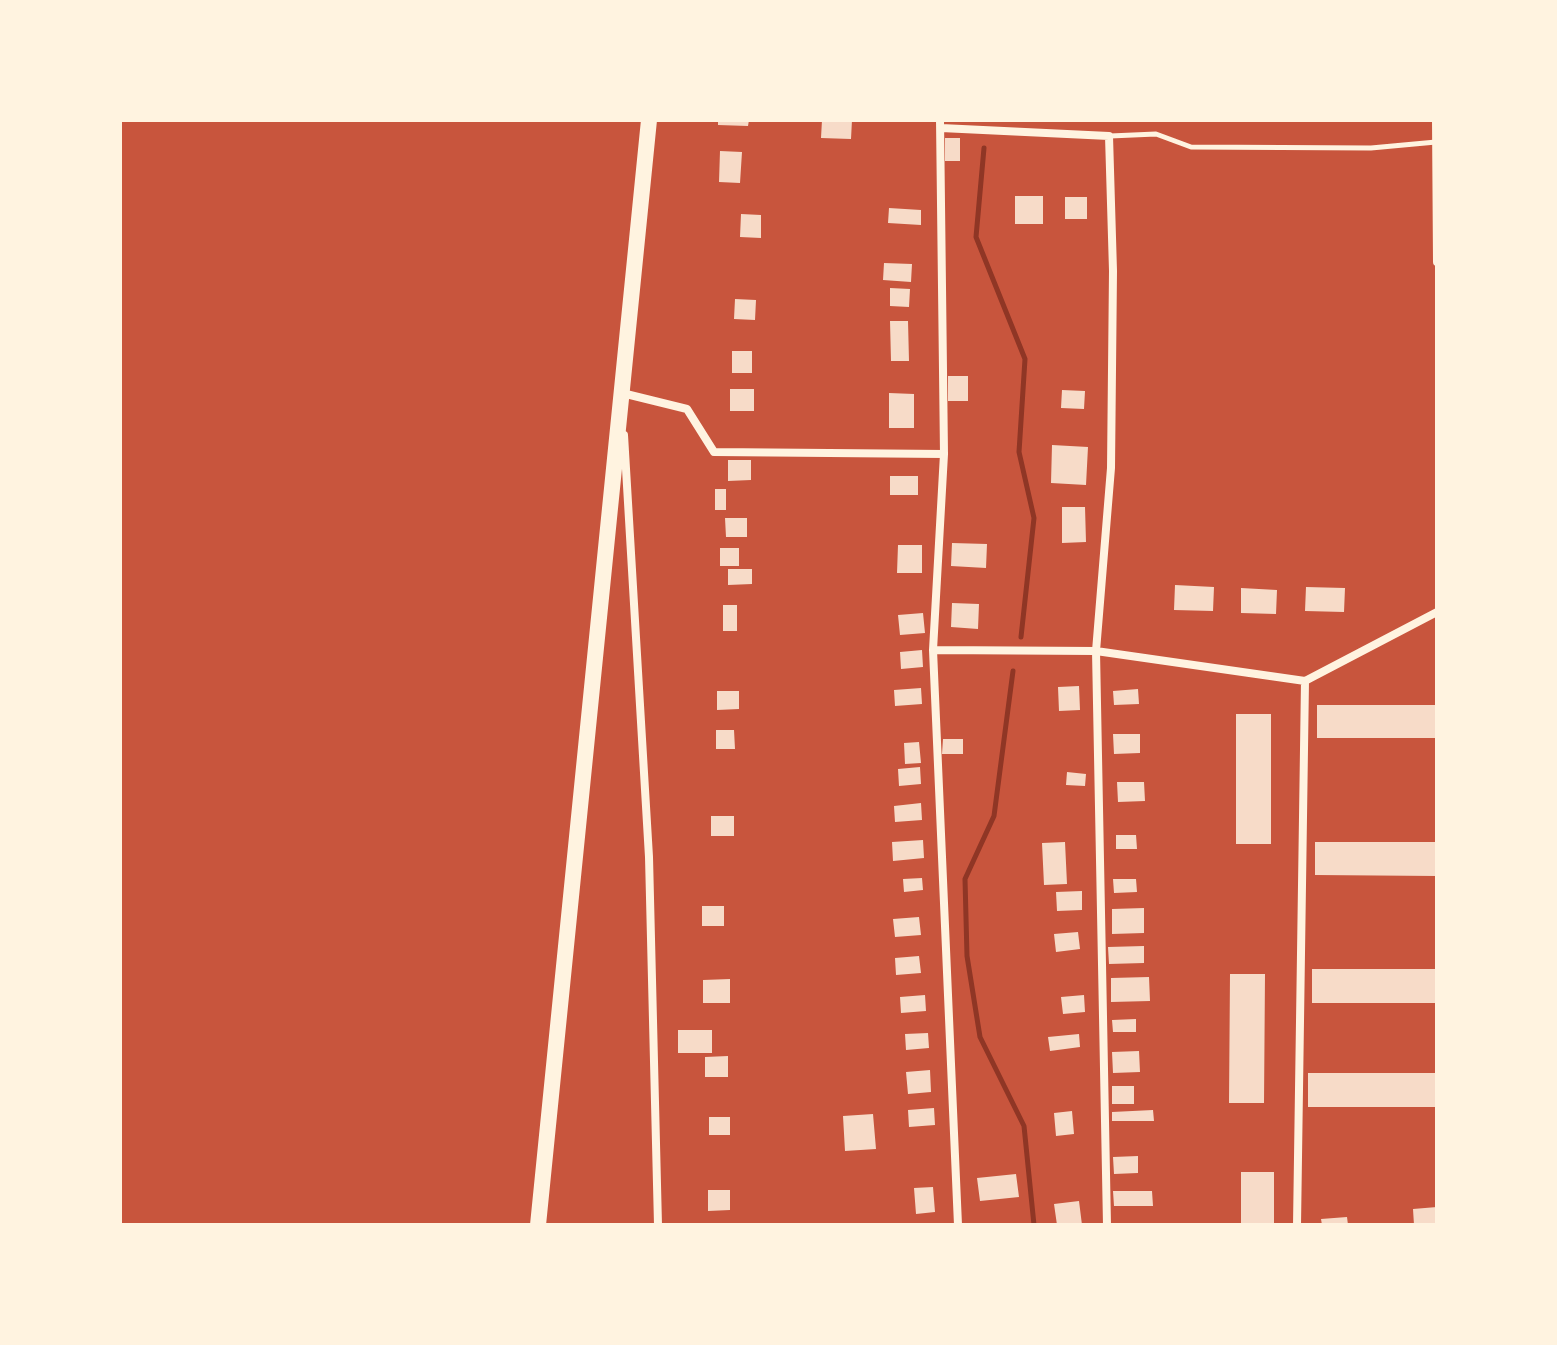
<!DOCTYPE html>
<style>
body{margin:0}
#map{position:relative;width:1557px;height:1345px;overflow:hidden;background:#c8553d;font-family:Ubuntu,sans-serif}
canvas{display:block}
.frame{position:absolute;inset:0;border:122px solid #fff3e0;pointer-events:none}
</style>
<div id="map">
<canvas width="1557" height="1345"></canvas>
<div class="frame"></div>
</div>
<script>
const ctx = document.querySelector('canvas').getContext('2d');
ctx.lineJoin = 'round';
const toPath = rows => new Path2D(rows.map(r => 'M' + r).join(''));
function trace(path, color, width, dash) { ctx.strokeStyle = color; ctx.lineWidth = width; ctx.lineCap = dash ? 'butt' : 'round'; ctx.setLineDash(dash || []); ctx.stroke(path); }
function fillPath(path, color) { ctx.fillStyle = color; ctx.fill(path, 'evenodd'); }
trace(toPath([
 [984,148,976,237,1025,359,1019,452,1034,518,1021,637],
 [1013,671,994,816,965,879,967,956,980,1037,1024,1126,1034,1225]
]), '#8f3625', 5);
fillPath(toPath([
 [718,120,749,120,748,126,718,125],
 [822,120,852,120,851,139,821,138],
 [945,138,960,138,960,161,945,161],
 [720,151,742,152,740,183,719,182],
 [1015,196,1043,196,1043,224,1015,224],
 [1065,197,1087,197,1087,219,1065,219],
 [889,208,921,210,921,225,888,223],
 [741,214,761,215,761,238,740,237],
 [884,263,912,264,911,282,883,280],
 [890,288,910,289,909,307,890,306],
 [735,299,756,300,755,320,734,319],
 [890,321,908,321,909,361,891,361],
 [732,351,752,351,752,373,732,373],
 [948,376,968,376,968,401,948,401],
 [730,389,754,389,754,411,730,411],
 [1062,390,1085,391,1084,409,1061,408],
 [889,393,914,394,914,428,889,428],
 [1052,445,1088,447,1086,485,1051,483],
 [728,460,751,460,751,480,728,481],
 [890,476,918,476,918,495,890,495],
 [715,489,726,489,726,510,715,510],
 [1062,507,1085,507,1086,542,1062,543],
 [725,518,747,518,747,537,726,537],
 [952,543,987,544,986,568,951,566],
 [898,545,922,545,922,573,897,573],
 [720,548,739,548,739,566,720,566],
 [728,569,752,569,752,584,728,585],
 [1175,585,1214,587,1213,611,1174,610],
 [1306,587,1345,588,1344,612,1305,611],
 [1241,588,1277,590,1276,614,1241,613],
 [952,603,979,604,978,629,951,627],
 [723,605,737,605,737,631,723,631],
 [923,613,925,633,900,635,898,615],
 [922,650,923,667,901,669,900,652],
 [1079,686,1080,710,1059,711,1058,687],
 [921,688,922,704,895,706,894,690],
 [1138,689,1139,704,1114,705,1113,691],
 [717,691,739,691,739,709,717,710],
 [1317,705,1437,705,1437,738,1317,738],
 [1236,714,1271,714,1271,844,1236,844],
 [716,730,734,730,735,749,716,749],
 [1113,734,1140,734,1140,753,1114,754],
 [943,739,963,739,963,754,942,754],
 [919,742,921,763,905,764,904,743],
 [920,767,921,784,899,786,898,769],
 [1067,772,1086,774,1085,786,1066,785],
 [1117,782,1144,782,1145,801,1118,802],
 [921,803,922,820,895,822,894,806],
 [711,816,734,816,734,836,711,836],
 [1116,835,1136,835,1137,849,1116,849],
 [923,840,924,858,893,861,892,842],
 [1065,842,1067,884,1044,885,1042,843],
 [1315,842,1437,842,1437,876,1315,875],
 [922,878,923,890,904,892,903,879],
 [1113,879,1136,879,1137,892,1114,893],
 [1082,891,1082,910,1057,911,1056,892],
 [702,906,724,906,724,926,702,926],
 [1144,908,1144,933,1112,934,1112,909],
 [919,917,921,935,895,937,893,919],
 [1078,932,1080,949,1056,952,1054,934],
 [1144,946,1144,963,1109,964,1108,947],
 [919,956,921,973,896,975,895,958],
 [1312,969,1437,969,1437,1003,1312,1003],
 [1230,974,1265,974,1264,1103,1229,1103],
 [1149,977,1150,1001,1111,1002,1111,978],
 [730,979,730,1003,703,1003,703,980],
 [925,995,926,1011,901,1013,900,997],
 [1084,995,1085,1012,1063,1014,1061,997],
 [1136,1019,1136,1032,1113,1032,1112,1020],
 [678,1030,712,1030,712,1053,678,1053],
 [928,1033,929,1048,906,1050,905,1034],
 [1079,1034,1080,1047,1050,1051,1048,1037],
 [1139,1051,1140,1072,1113,1073,1112,1052],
 [728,1056,728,1077,705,1077,705,1057],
 [930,1070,931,1092,908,1094,906,1072],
 [1308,1073,1437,1073,1437,1107,1308,1107],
 [1112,1086,1134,1086,1134,1104,1112,1104],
 [934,1108,935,1125,909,1127,908,1110],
 [1153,1110,1154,1121,1112,1121,1112,1112],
 [1072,1111,1074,1134,1056,1136,1054,1113],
 [873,1114,876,1149,845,1151,843,1116],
 [709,1117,730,1117,730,1135,709,1135],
 [1138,1156,1138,1173,1114,1174,1113,1157],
 [1241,1172,1274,1172,1274,1225,1241,1225],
 [1016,1174,1019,1197,980,1201,977,1178],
 [933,1187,935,1212,916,1214,914,1188],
 [708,1190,730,1190,730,1210,708,1211],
 [1113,1191,1152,1191,1153,1206,1114,1206],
 [1079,1201,1082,1225,1057,1225,1054,1204],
 [1437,1207,1437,1225,1414,1225,1413,1209],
 [1347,1217,1348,1225,1322,1225,1321,1219]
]), '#f7dbc8');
trace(toPath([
 [1110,136,1156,134,1191,147,1371,148,1436,142]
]), '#fff3e0', 5);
trace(toPath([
 [940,120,944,454,933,650,958,1225],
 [1436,120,1437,262],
 [941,128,1109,136,1113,271,1111,468,1096,651,1107,1225],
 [622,393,687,409,714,452,944,454],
 [624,435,649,857,658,1225],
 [933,650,1096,651,1305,681],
 [1305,681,1437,612],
 [1297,1225,1305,681]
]), '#fff3e0', 8);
trace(toPath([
 [538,1225,649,120]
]), '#fff3e0', 16);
</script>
